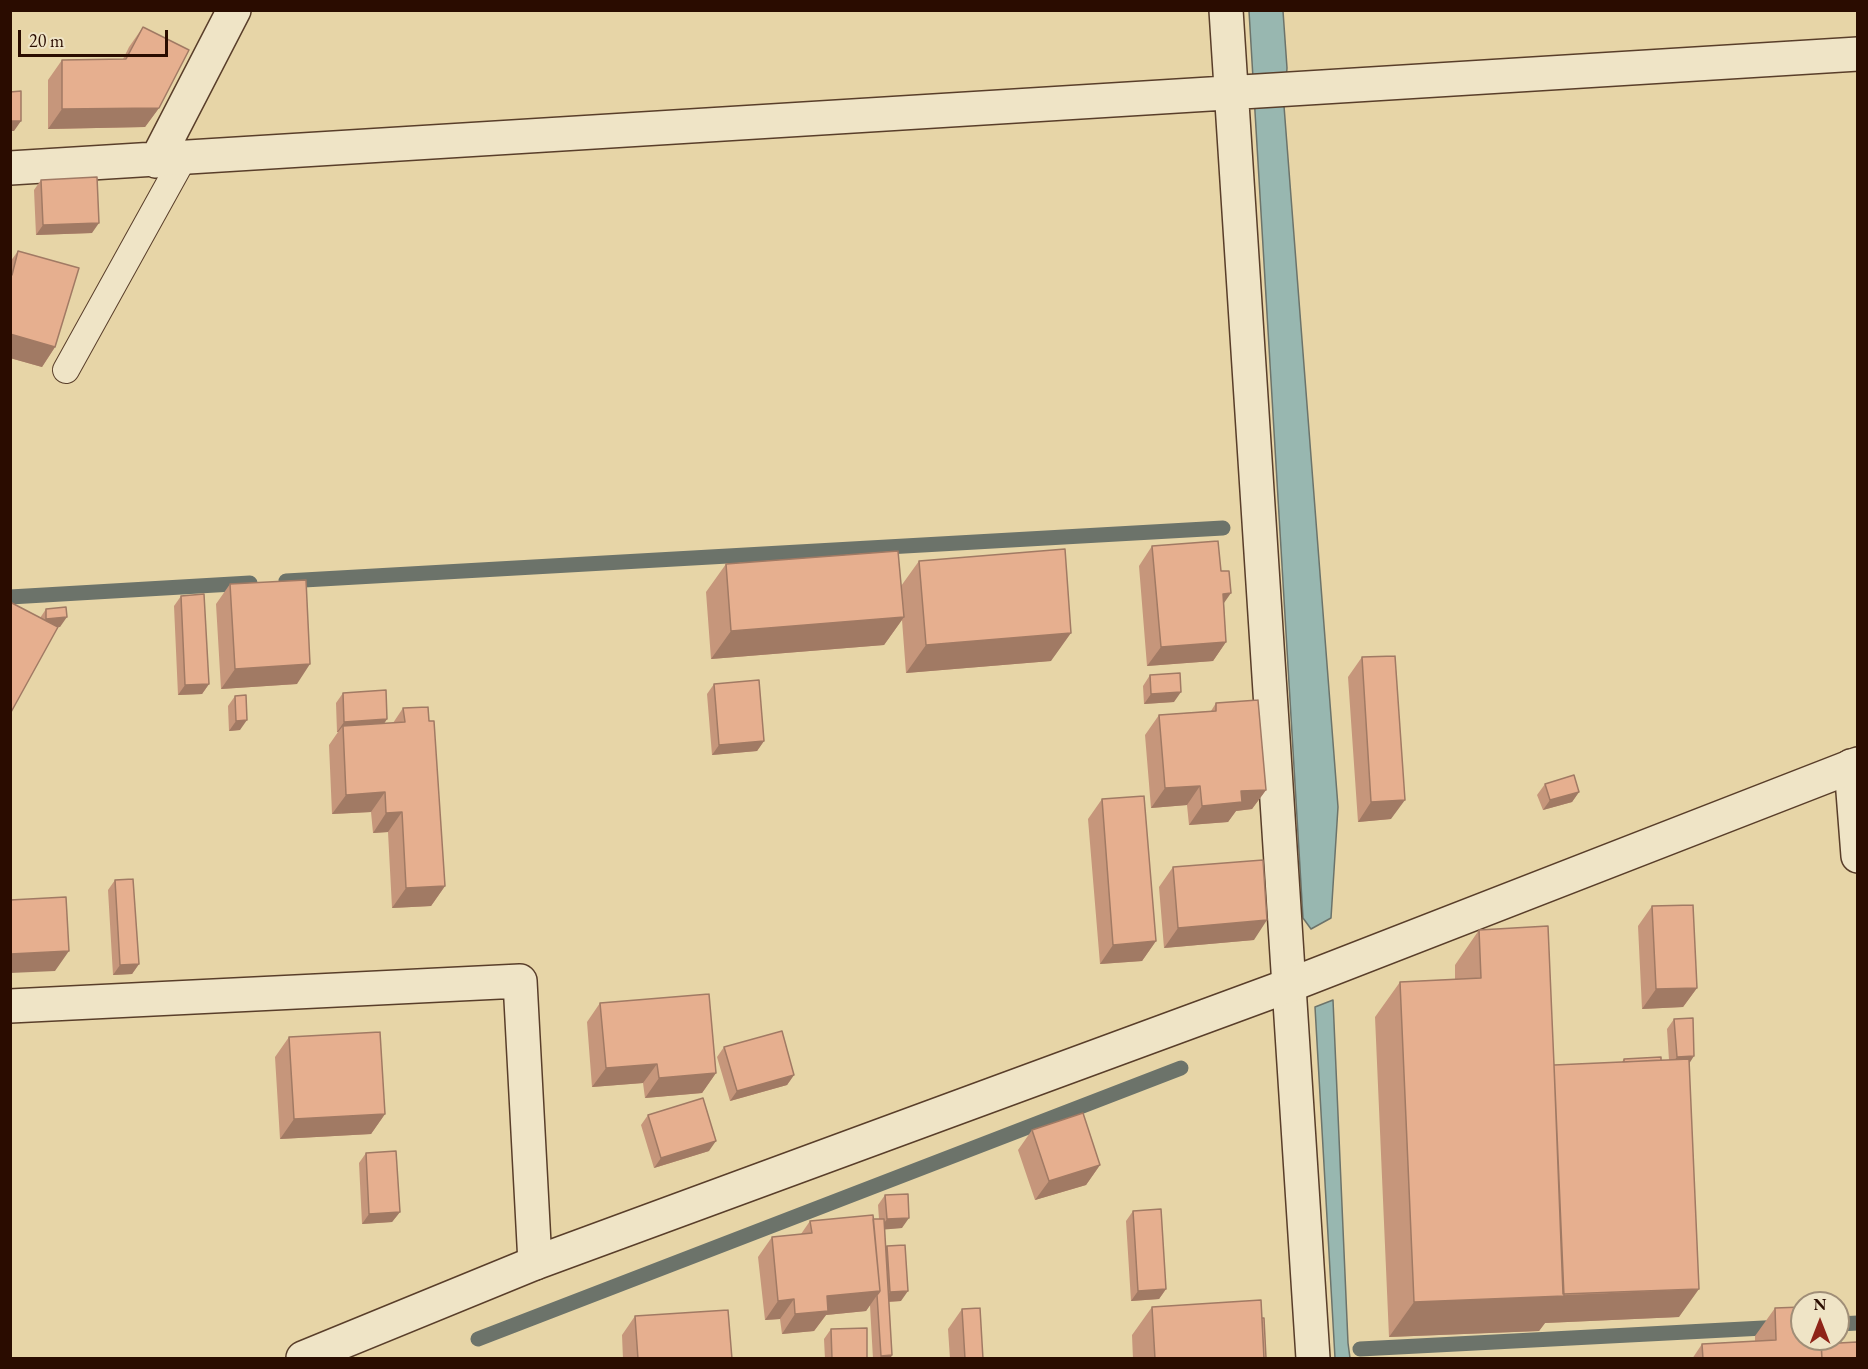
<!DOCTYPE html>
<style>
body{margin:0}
#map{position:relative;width:1868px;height:1369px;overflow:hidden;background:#e7d5a7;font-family:"EB Garamond",serif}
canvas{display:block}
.frame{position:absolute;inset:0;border:12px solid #2a0c00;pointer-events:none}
.north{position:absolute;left:1790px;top:1291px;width:60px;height:60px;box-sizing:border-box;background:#efe4c6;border:2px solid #a08e77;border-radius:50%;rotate:0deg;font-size:16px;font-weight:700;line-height:24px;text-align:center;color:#2a0c00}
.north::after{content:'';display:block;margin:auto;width:21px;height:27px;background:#8f2418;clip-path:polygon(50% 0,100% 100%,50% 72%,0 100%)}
.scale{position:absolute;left:18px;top:30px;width:150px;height:27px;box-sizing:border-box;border:3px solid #2a0c00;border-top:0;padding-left:8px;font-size:18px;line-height:21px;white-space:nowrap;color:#2a0c00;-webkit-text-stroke:4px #efe4c6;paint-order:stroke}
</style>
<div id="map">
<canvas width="1868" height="1369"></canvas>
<div class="frame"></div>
<div class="north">N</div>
<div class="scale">20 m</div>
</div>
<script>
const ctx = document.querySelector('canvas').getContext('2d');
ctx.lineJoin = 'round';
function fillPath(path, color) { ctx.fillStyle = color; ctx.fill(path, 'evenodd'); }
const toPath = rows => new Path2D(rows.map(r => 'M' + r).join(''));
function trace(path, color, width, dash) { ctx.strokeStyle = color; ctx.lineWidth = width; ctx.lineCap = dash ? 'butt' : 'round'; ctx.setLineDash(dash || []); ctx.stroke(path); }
const water = toPath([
 [1249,11,1283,11,1287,68,1284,106,1338,807,1331,918,1311,929,1303,918,1249,11],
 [1333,1000,1348,1343,1350,1358,1335,1358,1315,1007,1333,1000]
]);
fillPath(water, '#98b7b0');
trace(water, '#6c736a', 1.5);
trace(toPath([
 [286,581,1223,528],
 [10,597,250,583],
 [1838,1324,1858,1323],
 [478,1339,1181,1068],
 [1360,1349,1802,1326]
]), '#6c736a', 15);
const service = toPath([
 [66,370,184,157]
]);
const minor = toPath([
 [1226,10,1313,1358],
 [156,161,234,10],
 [10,168,1858,54],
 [1851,766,1858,856],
 [10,1006,520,981,535,1263]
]);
const tertiary = toPath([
 [303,1358,535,1263,1290,985,1858,764]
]);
trace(service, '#593e2a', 28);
trace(minor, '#593e2a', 36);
trace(tertiary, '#593e2a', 36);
trace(service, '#efe4c6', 26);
trace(minor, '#efe4c6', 33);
trace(tertiary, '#efe4c6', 33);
fillPath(toPath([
 [143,27,159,108,145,127,48,129,48,80,62,60,123,59,129,47],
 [41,180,92,233,36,235,34,190],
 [18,251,55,347,42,367,10,358,10,262],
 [1152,546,1224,604,1226,642,1213,661,1147,666,1139,566],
 [919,561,1051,661,906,673,902,620,884,645,711,659,706,592,726,564,901,586],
 [230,584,297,684,221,689,216,604],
 [181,596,209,684,202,694,178,695,174,606],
 [46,609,60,627,58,627,40,618],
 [1362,657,1391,819,1358,822,1348,677],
 [1150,675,1174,702,1144,704,1143,686],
 [714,684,764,741,757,751,712,755,707,694],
 [343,693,387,719,384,723,393,723,403,708,429,721,445,886,431,906,392,908,388,832,373,833,371,812,332,814,329,745,338,732,337,732,336,703],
 [235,696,240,730,229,731,228,706],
 [1216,703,1266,790,1252,809,1236,811,1228,822,1189,825,1187,805,1151,808,1145,735,1159,715,1211,711],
 [1545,784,1579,792,1572,802,1543,810,1537,795],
 [1102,799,1156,941,1142,961,1100,964,1088,819],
 [1173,867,1254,940,1164,948,1159,887],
 [115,880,139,964,132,974,113,975,108,890],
 [1652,906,1697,988,1683,1007,1642,1009,1638,926],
 [1479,930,1554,1065,1622,1062,1624,1059,1669,1060,1667,1029,1674,1019,1689,1064,1679,1317,1545,1323,1539,1331,1389,1337,1375,1017,1400,982,1455,979,1455,965],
 [600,1003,716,1073,702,1093,645,1098,643,1083,592,1087,587,1022],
 [289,1037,385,1114,371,1134,280,1139,275,1057],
 [724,1047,794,1075,787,1085,730,1101,717,1057],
 [648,1115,709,1151,654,1168,641,1125],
 [1032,1130,1100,1165,1086,1185,1035,1200,1018,1150],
 [366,1153,400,1212,392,1222,362,1224,359,1163],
 [885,1195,902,1228,884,1229,886,1248,887,1246,901,1301,889,1302,892,1355,890,1359,873,1359,870,1305,866,1311,826,1315,814,1331,782,1334,780,1319,765,1320,758,1257,772,1237,801,1234,810,1221,879,1219,878,1205],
 [1133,1211,1166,1289,1159,1299,1131,1301,1126,1221],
 [1152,1307,1262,1318,1266,1358,1133,1359,1132,1335],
 [1775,1308,1821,1344,1857,1359,1692,1359,1702,1344,1755,1341,1755,1336],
 [962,1309,983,1359,950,1359,948,1329],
 [635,1316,732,1359,623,1359,622,1335],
 [831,1329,867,1359,825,1359,824,1339]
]), '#c6967b');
fillPath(toPath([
 [159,108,145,127,48,129,62,109],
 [10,121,21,121,14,131,10,131],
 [99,223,92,233,36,235,43,225],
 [10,334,55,347,42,367,10,358],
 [1231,593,1217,613,1223,594],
 [67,617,60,627,39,629,46,619],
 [904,617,884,645,711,659,731,631],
 [1071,633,1051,661,906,673,926,645],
 [1226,642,1213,661,1147,666,1161,647],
 [310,664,297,684,221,689,235,669],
 [209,684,202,694,178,695,185,685],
 [1181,692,1174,702,1144,704,1151,694],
 [387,719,380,730,343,726,338,732,337,732,344,722],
 [247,720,240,730,229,731,236,721],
 [764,741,757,751,712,755,719,745],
 [1200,786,1187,805,1151,808,1165,788],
 [1266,790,1252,809,1236,811,1228,822,1189,825,1202,806,1241,791],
 [385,792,371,812,332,814,346,795],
 [1579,792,1572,802,1543,810,1550,800],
 [1405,800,1391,819,1358,822,1371,802],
 [402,812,388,832,373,833,386,813],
 [445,886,431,906,392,908,406,888],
 [1267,920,1254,940,1164,948,1178,928],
 [1156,941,1142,961,1100,964,1113,945],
 [69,951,55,971,10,973,10,954],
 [139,964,132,974,113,975,120,965],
 [1697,988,1683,1007,1642,1009,1656,989],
 [1694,1056,1687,1067,1669,1067,1677,1057],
 [657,1064,643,1083,592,1087,606,1068],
 [716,1073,702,1093,645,1098,659,1078],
 [794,1075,787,1085,730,1101,737,1091],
 [385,1114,371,1134,280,1139,294,1119],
 [716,1141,709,1151,654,1168,661,1158],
 [1100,1165,1086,1185,1035,1200,1049,1181],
 [400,1212,392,1222,362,1224,369,1214],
 [909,1218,902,1228,879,1230,887,1219],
 [1166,1289,1159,1299,1131,1301,1138,1291],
 [1699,1289,1679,1317,1545,1323,1539,1331,1389,1337,1414,1302],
 [880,1291,866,1311,826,1315,814,1331,782,1334,795,1314,827,1296],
 [908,1291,901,1301,883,1302,890,1292],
 [794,1299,780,1319,765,1320,778,1301],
 [892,1355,890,1359,879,1359,881,1356]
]), '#a17a64');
const building = toPath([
 [143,27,189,50,159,108,62,109,62,60,126,59,143,27],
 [21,91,21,121,10,121,10,92,21,91],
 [97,177,99,223,43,225,41,180,97,177],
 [18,251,79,268,55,347,10,334,10,274,12,275,18,251],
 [1218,541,1221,571,1229,571,1231,593,1223,594,1226,642,1161,647,1152,546,1218,541],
 [1065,549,1071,633,926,645,919,561,1065,549],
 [898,551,904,617,731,631,726,564,898,551],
 [306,580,310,664,235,669,230,584,306,580],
 [204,594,209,684,185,685,181,596,204,594],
 [10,602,58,627,10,714,10,602],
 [66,607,67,617,46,619,46,609,66,607],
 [1395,656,1405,800,1371,802,1362,657,1395,656],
 [1180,673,1181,692,1151,694,1150,675,1180,673],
 [759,680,764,741,719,745,714,684,759,680],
 [386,690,387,719,344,722,343,693,386,690],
 [246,695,247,720,236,721,235,696,246,695],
 [1258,700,1266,790,1241,791,1242,802,1202,806,1200,786,1165,788,1159,715,1216,711,1216,703,1258,700],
 [428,707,429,721,434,721,445,886,406,888,402,812,386,813,385,792,346,795,343,726,405,722,403,708,428,707],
 [1574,775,1579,792,1550,800,1545,784,1574,775],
 [1144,796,1156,941,1113,945,1102,799,1144,796],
 [1263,860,1267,920,1178,928,1173,867,1263,860],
 [133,879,139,964,120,965,115,880,133,879],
 [66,897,69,951,10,954,10,900,66,897],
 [1693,905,1697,988,1656,989,1652,906,1693,905],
 [1548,926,1564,1296,1414,1302,1400,982,1481,978,1479,930,1548,926],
 [709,994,716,1073,659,1078,657,1064,606,1068,600,1003,709,994],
 [1693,1018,1694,1056,1677,1057,1674,1019,1693,1018],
 [782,1031,794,1075,737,1091,724,1047,782,1031],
 [380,1032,385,1114,294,1119,289,1037,380,1032],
 [1661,1057,1661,1060,1624,1062,1624,1059,1661,1057],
 [1689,1059,1699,1289,1563,1294,1554,1065,1689,1059],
 [703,1098,716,1141,661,1158,648,1115,703,1098],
 [1083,1113,1100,1165,1049,1181,1032,1130,1083,1113],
 [396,1151,400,1212,369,1214,366,1153,396,1151],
 [908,1194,909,1218,887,1219,885,1195,908,1194],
 [1161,1209,1166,1289,1138,1291,1133,1211,1161,1209],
 [873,1215,880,1291,827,1296,828,1311,795,1314,794,1299,778,1301,772,1237,812,1233,810,1221,873,1215],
 [873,1219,884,1219,892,1355,881,1356,877,1295,880,1291,873,1219],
 [905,1245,908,1291,890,1292,887,1246,905,1245],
 [1261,1300,1264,1359,1155,1359,1152,1307,1261,1300],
 [1802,1307,1802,1339,1821,1339,1822,1359,1703,1359,1702,1344,1776,1340,1775,1308,1802,1307],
 [980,1308,983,1359,965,1359,962,1309,980,1308],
 [728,1310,732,1359,638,1359,635,1316,728,1310],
 [1262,1318,1264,1318,1266,1358,1264,1358,1262,1318],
 [867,1328,867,1359,832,1359,831,1329,867,1328],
 [1857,1342,1857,1359,1822,1359,1821,1344,1857,1342]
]);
fillPath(building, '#e6af8f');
trace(building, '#a17a64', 1.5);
</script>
